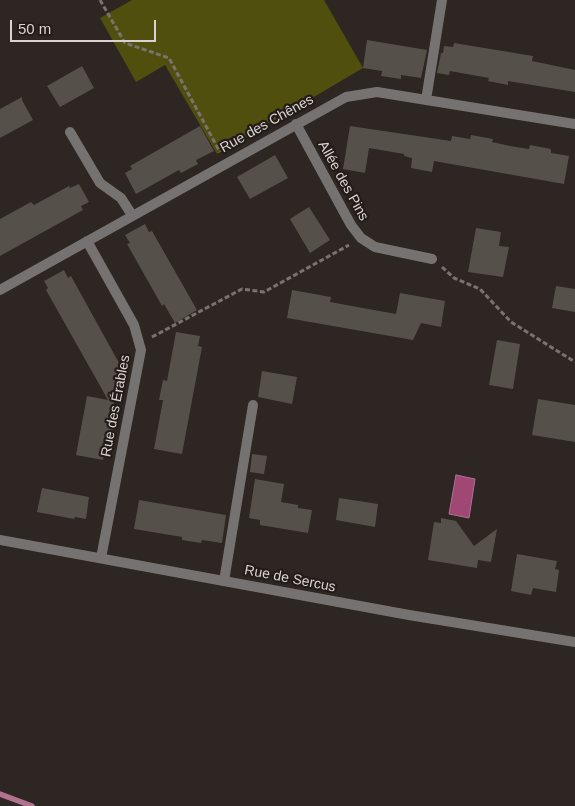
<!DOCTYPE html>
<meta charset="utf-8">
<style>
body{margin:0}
#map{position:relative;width:575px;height:806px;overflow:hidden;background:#2d2622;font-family:Arial,sans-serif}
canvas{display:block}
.scale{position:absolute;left:10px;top:20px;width:146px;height:22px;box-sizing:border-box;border:2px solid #d9d4d2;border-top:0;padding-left:6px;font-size:15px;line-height:18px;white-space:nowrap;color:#d9d4d2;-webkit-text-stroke:4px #231c19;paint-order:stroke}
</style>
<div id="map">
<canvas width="575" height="806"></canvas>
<div class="scale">50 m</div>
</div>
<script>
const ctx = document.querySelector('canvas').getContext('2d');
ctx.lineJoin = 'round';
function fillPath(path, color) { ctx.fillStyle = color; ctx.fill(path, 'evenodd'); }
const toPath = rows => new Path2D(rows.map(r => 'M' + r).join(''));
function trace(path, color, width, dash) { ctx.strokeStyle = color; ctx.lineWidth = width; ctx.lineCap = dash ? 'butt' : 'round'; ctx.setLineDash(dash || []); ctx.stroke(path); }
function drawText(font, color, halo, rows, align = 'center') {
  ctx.font = font + ' Arial,sans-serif'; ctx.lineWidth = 4.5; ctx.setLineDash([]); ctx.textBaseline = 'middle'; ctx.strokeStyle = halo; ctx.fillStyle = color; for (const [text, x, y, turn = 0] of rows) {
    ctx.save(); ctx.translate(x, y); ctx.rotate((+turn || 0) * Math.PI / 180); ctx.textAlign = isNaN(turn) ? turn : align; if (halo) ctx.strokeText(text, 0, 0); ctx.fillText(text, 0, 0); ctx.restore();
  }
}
fillPath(toPath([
 [132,0,324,0,363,68,217,154,165,65,136,82,100,18]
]), '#504f0e');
const water = toPath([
 [456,475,475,479,469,518,449,514,456,475]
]);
fillPath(water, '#9e4873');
trace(water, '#b07290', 1);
trace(toPath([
 [0,794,32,806]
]), '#b07290', 5.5);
fillPath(toPath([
 [367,40,427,50,421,78,401,75,401,79,381,76,382,71,363,68],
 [454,43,533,56,532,61,575,70,575,92,508,81,508,85,488,81,489,78,450,71,449,75,437,73,441,53,443,53,444,46,453,47],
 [82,66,94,88,60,107,47,86],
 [22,97,22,100,33,120,0,138,0,109],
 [200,126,214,151,196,160,198,164,181,173,179,170,136,194,125,173,132,169,130,166],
 [350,126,451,141,452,136,470,139,471,135,493,139,492,142,510,146,529,149,530,145,551,149,551,153,569,156,564,184,434,161,432,172,411,168,412,158,404,156,404,154,369,148,365,173,343,169],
 [275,155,288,178,250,199,237,177],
 [79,184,89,202,81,206,83,210,0,256,0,219,31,202,34,205,69,186,70,188],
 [309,207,330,240,310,253,290,219],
 [145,224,149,232,152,231,197,310,175,323,164,304,162,306,127,244,130,243,125,235],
 [476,228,501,232,499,246,509,247,503,277,468,272],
 [64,270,68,278,71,276,124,372,118,376,111,421,115,422,111,442,107,441,103,460,76,455,87,396,108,400,46,290,48,288,44,281],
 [556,286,575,289,575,312,552,308],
 [292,290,331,297,330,302,396,314,400,293,445,301,441,327,421,323,413,340,287,318],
 [176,332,200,336,198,346,202,347,182,454,154,449,163,400,159,400,163,380,167,381],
 [497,340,520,344,513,389,489,385],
 [262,371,297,377,292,404,258,397],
 [538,399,575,405,575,442,532,435],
 [252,454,267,456,264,474,250,472],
 [255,479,284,484,281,502,298,505,298,508,312,510,308,533,260,525,260,520,249,518],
 [42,488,89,497,86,519,75,517,74,519,37,512],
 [339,498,378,504,375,527,336,520],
 [139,500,226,515,222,543,202,540,201,543,182,540,182,537,134,529],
 [441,518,456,521,474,546,497,529,491,562,478,560,477,568,428,560,434,522,441,523],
 [517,554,557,561,555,569,559,570,556,592,533,588,531,595,511,591]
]), '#55514a');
trace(toPath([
 [100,0,125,43,169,58,220,152],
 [442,267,454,278,480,289,511,322,575,362],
 [152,337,242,289,264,292,349,245]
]), '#797370', 3, [5, 2.5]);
trace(toPath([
 [224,581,253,405]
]), '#777272', 10);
trace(toPath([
 [426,100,442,0],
 [296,124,351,225,361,238,375,247,432,259],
 [70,132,100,183,121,198,132,215],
 [87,241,134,325,141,350,101,558],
 [0,290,346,97,377,92,575,124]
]), '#777272', 10);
trace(toPath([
 [0,540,409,615,575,642]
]), '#777272', 10);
drawText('14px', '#d9d4d2', '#231c19', [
 ["Rue des Chênes",267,124,-29],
 ["Allée des Pins",343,181,61],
 ["Rue des Érables",116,406,-79],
 ["Rue de Sercus",290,579,11]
]);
</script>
